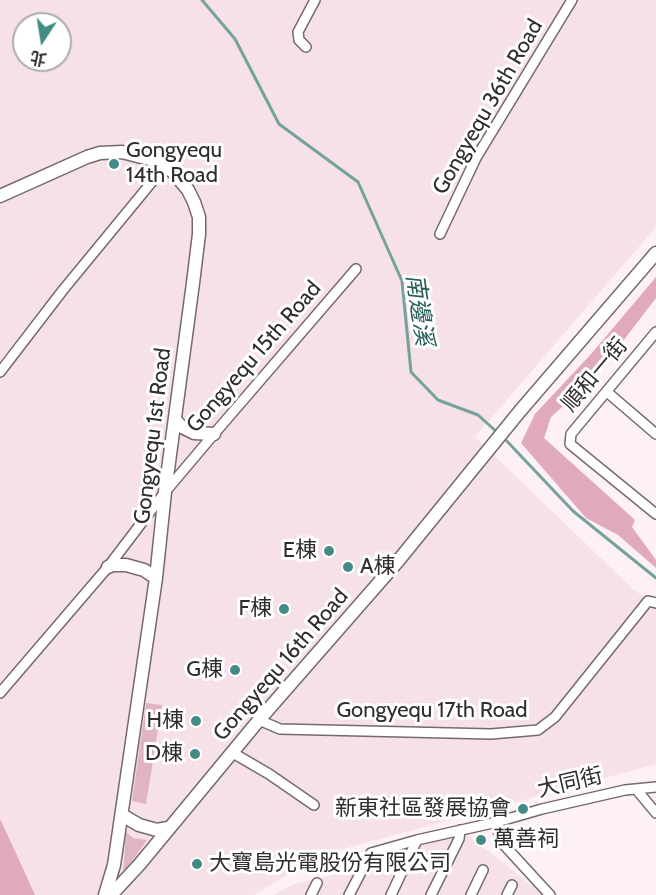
<!DOCTYPE html>
<meta charset="utf-8">
<style>
body{margin:0}
#map{position:relative;width:656px;height:895px;overflow:hidden;background:#fdf1f5;font-family:Cabin,"Noto Sans TC",sans-serif}
canvas{display:block}
.north{position:absolute;left:12px;top:12px;width:60px;height:60px;box-sizing:border-box;background:#fff;border:2px solid #adabab;border-radius:50%;rotate:192deg;font-size:16px;font-weight:700;line-height:24px;text-align:center;color:#312c2d}
.north::after{content:'';display:block;margin:auto;width:21px;height:27px;background:#448b85;clip-path:polygon(50% 0,100% 100%,50% 72%,0 100%)}
</style>
<div id="map">
<canvas width="656" height="895"></canvas>
<div class="north">北</div>
</div>
<script>
const ctx = document.querySelector('canvas').getContext('2d');
ctx.lineJoin = 'round';
function fillPath(path, color) { ctx.fillStyle = color; ctx.fill(path, 'evenodd'); }
const toPath = rows => new Path2D(rows.map(r => 'M' + r).join(''));
function trace(path, color, width, dash) { ctx.strokeStyle = color; ctx.lineWidth = width; ctx.lineCap = dash ? 'butt' : 'round'; ctx.setLineDash(dash || []); ctx.stroke(path); }
function drawText(font, color, halo, rows, align = 'center') {
  ctx.font = font + ' Cabin,"Noto Sans TC",sans-serif'; ctx.lineWidth = 6; ctx.setLineDash([]); ctx.textBaseline = 'middle'; ctx.strokeStyle = halo; ctx.fillStyle = color; for (const [text, x, y, turn = 0] of rows) {
    ctx.save(); ctx.translate(x, y); ctx.rotate((+turn || 0) * Math.PI / 180); ctx.textAlign = isNaN(turn) ? turn : align; if (halo) ctx.strokeText(text, 0, 0); ctx.fillText(text, 0, 0); ctx.restore();
  }
}
fillPath(toPath([
 [0,0,656,0,656,227,475,437,634,590,656,604,656,764,318,856,254,895,0,895],
 [24,24,60,24,60,60,24,60],
 [461,824,470,837,544,895,273,895,294,884,366,867]
]), '#f6e1e8');
fillPath(toPath([
 [146,703,162,705,146,804,132,801],
 [126,832,133,838,147,840,123,874]
]), '#e0b4c3');
fillPath(toPath([
 [656,277,656,298,594,379,551,417,544,438,635,520,632,527,656,560,656,568,618,535,586,518,521,443,535,414,592,353],
 [0,819,15,851,35,895,0,895]
]), '#e0aabc');
trace(toPath([
 [202,0,235,39,279,124,358,182,402,281,411,372,438,400,478,415,498,433],
 [503,437,573,511,656,578]
]), '#76a29e', 3);
const minor = toPath([
 [306,47,299,40,298,32,315,0],
 [440,234,476,158,572,0],
 [656,332,571,434,570,444,656,514],
 [0,372,63,290,165,166],
 [607,392,656,434],
 [0,693,108,567,165,492,214,434,356,269],
 [259,720,280,729,491,734,538,730,555,717,648,601,656,603],
 [233,753,269,774,314,805],
 [636,789,656,813],
 [497,822,498,831,504,845,550,895],
 [311,895,317,883],
 [349,895,371,853,417,840,497,822,542,809,625,790,656,787],
 [391,895,417,840],
 [431,895,459,839,460,830],
 [471,895,483,870],
 [507,895,512,885]
]);
const tertiary = toPath([
 [0,196,87,157,100,153,122,152,153,160,172,171,188,190,194,202,199,217,199,234,193,283,165,492,156,578,114,865,105,895],
 [175,420,182,427,194,433,214,434],
 [108,567,113,565,126,565,144,570,156,578],
 [122,815,139,825,157,830,168,828],
 [111,895,139,865,259,720,398,561,520,411,656,253]
]);
trace(minor, '#746a6d', 12);
trace(tertiary, '#746a6d', 15);
trace(minor, '#fff', 9);
trace(tertiary, '#fff', 12);
for (const [x, y, r, color] of [
 [114,164,6,"#448b85"],
 [329,551,6,"#448b85"],
 [348,567,6,"#448b85"],
 [284,609,6,"#448b85"],
 [235,670,6,"#448b85"],
 [196,721,6,"#448b85"],
 [195,754,6,"#448b85"],
 [523,809,6,"#448b85"],
 [481,840,6,"#448b85"],
 [197,864,6,"#448b85"]
]) { const dot = new Path2D(); dot.arc(x, y, r, 0, 2 * Math.PI); ctx.fillStyle = color; ctx.fill(dot); trace(dot, '#fff', 2); }
drawText('22px', '#312c2d', '#fff', [
 ["Gongyequ 36th Road",488,107,-60],
 ["Gongyequ 15th Road",254,357,-49],
 ["順和一街",595,375,-50],
 ["Gongyequ 1st Road",153,436,-83],
 ["Gongyequ 16th Road",281,665,-49],
 ["Gongyequ 17th Road",432,711],
 ["大同街",570,783,-13]
]);
drawText('22px', '#312c2d', '#fff', [
 ["Gongyequ",126,151,"left"],
 ["14th Road",126,176,"left"],
 ["E棟",317,551],
 ["A棟",360,567,"left"],
 ["F棟",272,609],
 ["G棟",223,670],
 ["H棟",184,721],
 ["D棟",183,754],
 ["新東社區發展協會",511,809],
 ["萬善祠",493,840,"left"],
 ["大寶島光電股份有限公司",209,864,"left"]
], 'right');
drawText('italic 24px', '#275e5a', '#fff', [
 ["南邊溪",419,310,82]
]);
</script>
